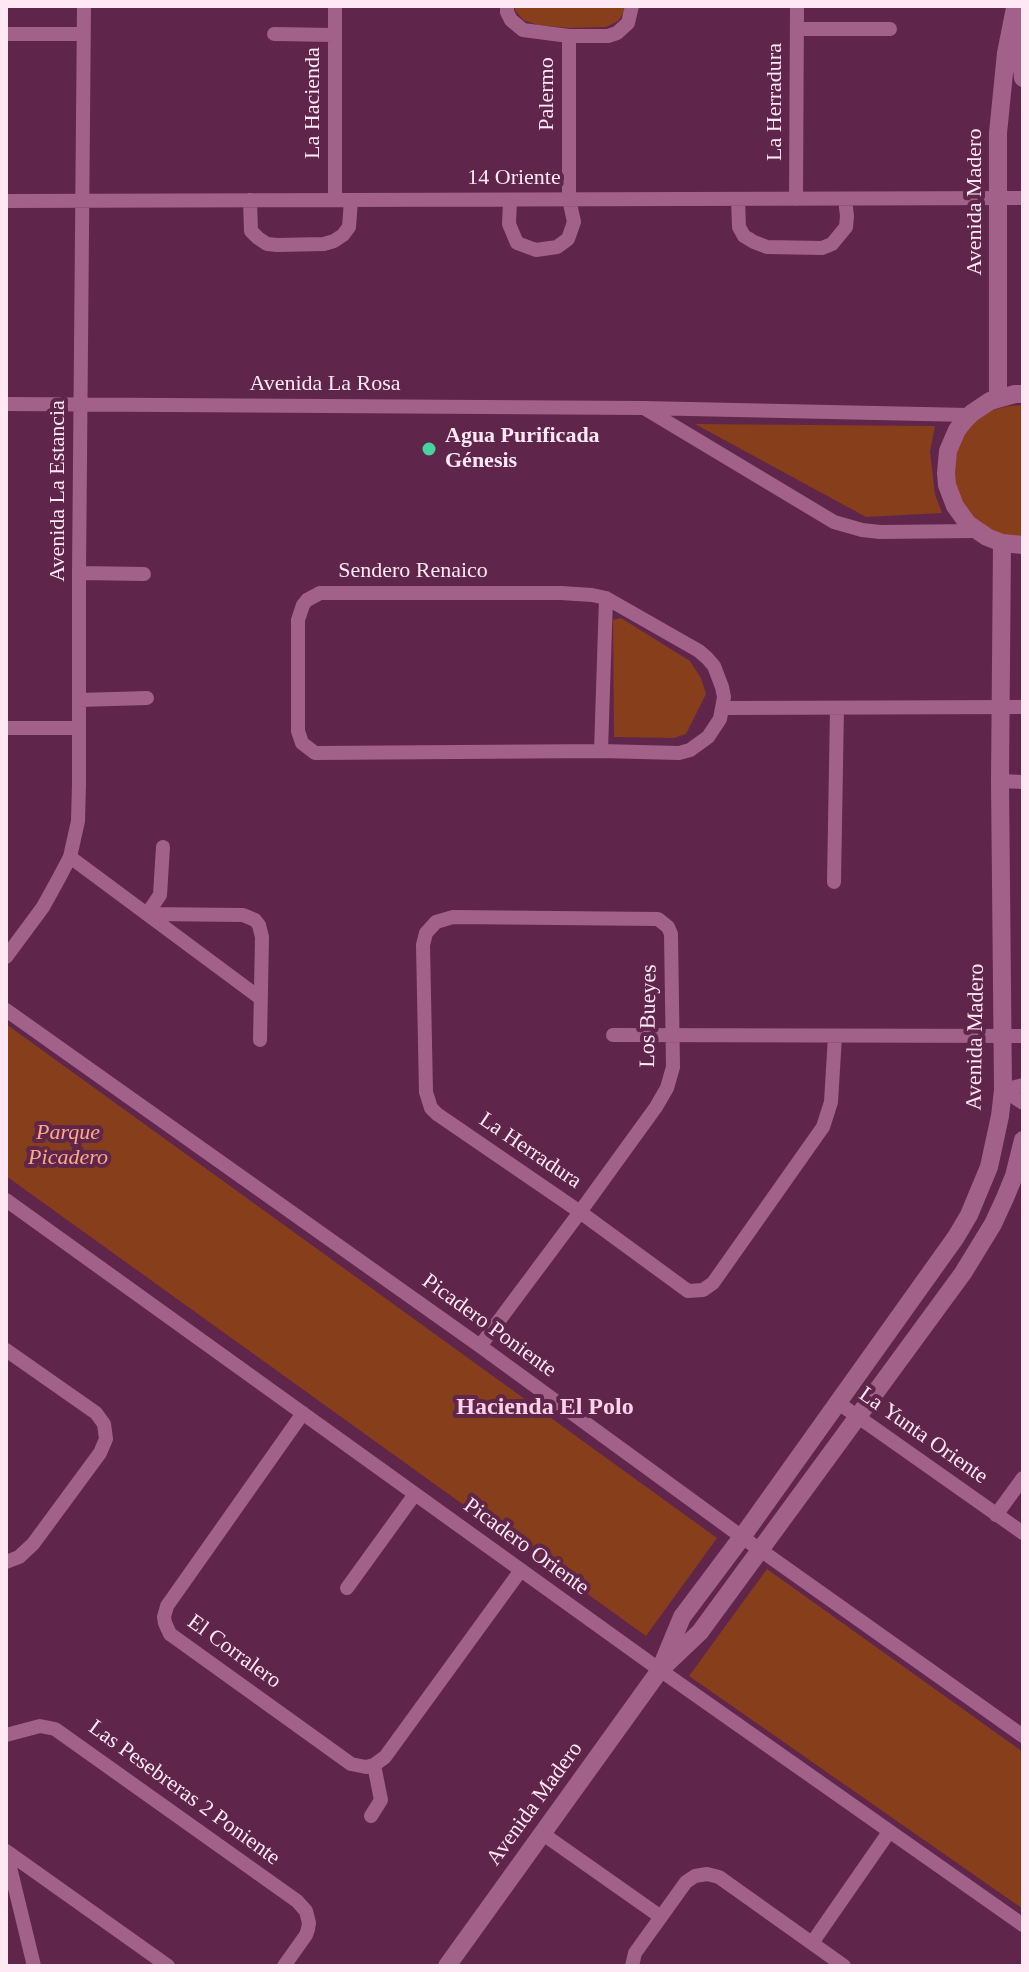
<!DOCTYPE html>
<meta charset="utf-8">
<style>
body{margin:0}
#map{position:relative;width:1029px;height:1972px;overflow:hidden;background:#5f254a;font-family:"Times New Roman",serif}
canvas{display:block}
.frame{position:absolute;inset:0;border:8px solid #fee8f4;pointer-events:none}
</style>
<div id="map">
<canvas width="1029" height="1972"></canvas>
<div class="frame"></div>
</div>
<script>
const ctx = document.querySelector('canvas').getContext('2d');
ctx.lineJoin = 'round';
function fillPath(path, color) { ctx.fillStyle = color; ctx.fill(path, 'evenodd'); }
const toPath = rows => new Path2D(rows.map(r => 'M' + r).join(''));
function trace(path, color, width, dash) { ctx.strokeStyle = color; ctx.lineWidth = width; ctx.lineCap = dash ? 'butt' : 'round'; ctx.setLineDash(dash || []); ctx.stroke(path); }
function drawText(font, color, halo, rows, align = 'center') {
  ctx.font = font + ' "Times New Roman",serif'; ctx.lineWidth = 8; ctx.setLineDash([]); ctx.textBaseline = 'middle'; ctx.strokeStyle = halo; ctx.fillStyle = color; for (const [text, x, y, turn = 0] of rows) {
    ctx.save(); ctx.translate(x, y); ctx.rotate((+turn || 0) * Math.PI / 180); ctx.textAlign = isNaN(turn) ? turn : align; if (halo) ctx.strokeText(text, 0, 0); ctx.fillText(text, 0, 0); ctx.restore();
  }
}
fillPath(toPath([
 [515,6,624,6,624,12,618,21,606,27,570,28,538,25,523,20,515,10],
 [1023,405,1023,538,997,535,971,519,953,482,956,449,970,425,992,410,1009,406],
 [695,424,935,426,930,452,935,494,942,513,866,517],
 [621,618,690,661,701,678,706,694,686,734,674,738,614,737,613,620],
 [6,1024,717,1538,646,1636,6,1176],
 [767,1569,1023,1752,1023,1909,689,1676]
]), '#873e1b');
trace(toPath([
 [335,6,335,200],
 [507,6,507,12,511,20,523,30,569,36,608,36,617,33,628,23,632,6],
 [797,29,890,29],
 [6,34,83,34],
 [274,34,335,35],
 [738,199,739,227,744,236,754,242,767,247,822,248,832,244,846,227,847,216,845,199],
 [796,199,797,6],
 [250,200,251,231,258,238,267,244,277,245,324,244,334,241,343,235,349,227,351,200],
 [510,200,509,224,517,243,536,250,557,247,568,239,574,222,569,199,569,36],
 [6,201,1023,198],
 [6,404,643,408,969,415],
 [644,408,834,522,862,530,880,532,977,531],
 [79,573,144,574],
 [320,593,561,593,592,595,606,598,699,651,707,658,714,666,722,687,724,697,720,719,708,737,690,750,679,753,601,751,315,753,302,743,298,731,298,620,303,605,307,600,320,593],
 [79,700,147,698],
 [723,708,1023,707],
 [6,728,79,728],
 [601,751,606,598],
 [1000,781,1023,782],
 [70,857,260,998],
 [834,882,837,708],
 [147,914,243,915,255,920,259,925,262,937,260,1040],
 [147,914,160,895,163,847],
 [6,957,43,907,59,878,70,857,78,821,79,784,79,573,84,6],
 [6,1010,480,1346,742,1537,1023,1736],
 [613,1035,1023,1036],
 [1003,1090,1023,1103],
 [1003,1090,1023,1085],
 [6,1200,660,1670,1023,1925],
 [480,1346,580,1212,656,1107,667,1088,673,1067,671,934,668,927,658,919,453,917,436,922,426,933,423,945,426,1092,431,1108,437,1114,567,1203,580,1212,688,1291,703,1290,713,1283,823,1127,831,1102,835,1036],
 [6,1350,96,1413,104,1424,106,1439,100,1453,33,1544,19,1557,6,1562],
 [837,1402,1023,1533],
 [303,1413,167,1606,164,1617,165,1623,170,1634,351,1764,366,1767,374,1765,385,1757,521,1570],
 [996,1515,1023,1478],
 [347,1588,415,1494],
 [6,1735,40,1726,55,1729,297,1901,306,1911,309,1923,308,1929,306,1935,284,1966],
 [371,1816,381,1800,374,1765],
 [543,1834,661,1917],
 [6,1851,168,1966],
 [6,1851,34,1966],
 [812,1943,889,1832],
 [632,1966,635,1953,686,1882,695,1876,707,1874,719,1877,844,1966]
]), '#a26188', 14);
trace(toPath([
 [1017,25,1023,78],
 [1023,394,1015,394,990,401,972,413,964,421,957,430,948,451,946,473,947,485,955,506,968,524,987,537,1002,543,1023,545],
 [998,398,998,133,1006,53,1015,8],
 [660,1670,682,1617,742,1537,956,1237,969,1215,989,1167,1000,1116,1003,1090,1000,781,1002,543],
 [447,1966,660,1670,700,1632,963,1273,993,1224,1005,1198,1014,1176,1023,1140]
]), '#a26188', 18);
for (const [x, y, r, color] of [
 [429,449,8,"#45d49e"]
]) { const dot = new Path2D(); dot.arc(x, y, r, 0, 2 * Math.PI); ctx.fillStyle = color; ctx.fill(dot); trace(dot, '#5f254a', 3); }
drawText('22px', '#fee8f4', '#5f254a', [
 ["Palermo",547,94,-90],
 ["La Herradura",775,102,-90],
 ["La Hacienda",313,103,-90],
 ["14 Oriente",514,178],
 ["Avenida Madero",975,202,-90],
 ["Avenida La Rosa",325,384],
 ["Avenida La Estancia",58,491,-90],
 ["Sendero Renaico",413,571],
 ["Los Bueyes",649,1016,-89],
 ["Avenida Madero",976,1037,-89],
 ["La Herradura",530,1151,34],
 ["Picadero Poniente",489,1326,36],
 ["La Yunta Oriente",923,1436,35],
 ["Picadero Oriente",526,1547,36],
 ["El Corralero",234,1652,36],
 ["Las Pesebreras 2 Poniente",184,1793,36],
 ["Avenida Madero",535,1804,-54]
]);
drawText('bold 22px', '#fee8f4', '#5f254a', [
 ["Agua Purificada",445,436],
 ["Génesis",445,461]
], 'left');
drawText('italic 22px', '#faaa87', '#5f254a', [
 ["Parque",68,1133],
 ["Picadero",68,1158]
]);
drawText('bold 24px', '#fdd1e9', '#5f254a', [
 ["Hacienda El Polo",545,1408]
]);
</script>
